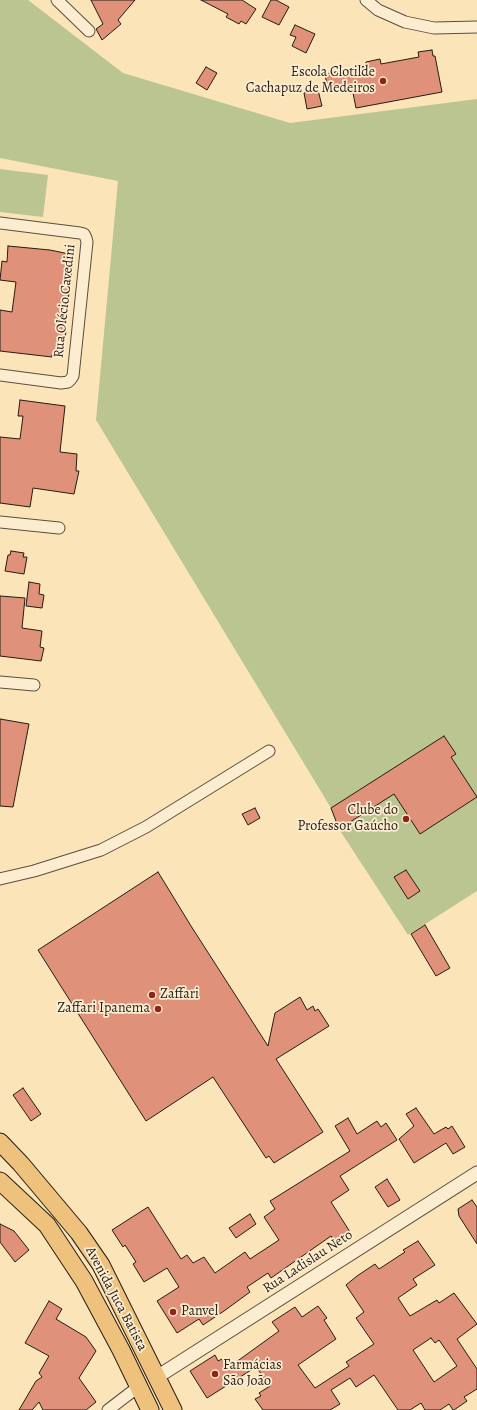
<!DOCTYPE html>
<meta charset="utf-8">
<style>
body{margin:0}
canvas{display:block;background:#fbe4b8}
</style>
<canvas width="477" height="1410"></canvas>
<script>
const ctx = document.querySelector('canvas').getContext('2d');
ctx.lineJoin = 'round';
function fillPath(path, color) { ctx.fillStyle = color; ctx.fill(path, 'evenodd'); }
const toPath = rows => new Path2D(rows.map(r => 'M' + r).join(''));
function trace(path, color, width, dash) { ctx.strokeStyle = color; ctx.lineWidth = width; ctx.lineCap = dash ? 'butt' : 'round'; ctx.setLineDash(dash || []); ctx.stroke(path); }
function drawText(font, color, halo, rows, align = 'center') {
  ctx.font = font + ' Alegreya,serif'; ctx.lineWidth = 3.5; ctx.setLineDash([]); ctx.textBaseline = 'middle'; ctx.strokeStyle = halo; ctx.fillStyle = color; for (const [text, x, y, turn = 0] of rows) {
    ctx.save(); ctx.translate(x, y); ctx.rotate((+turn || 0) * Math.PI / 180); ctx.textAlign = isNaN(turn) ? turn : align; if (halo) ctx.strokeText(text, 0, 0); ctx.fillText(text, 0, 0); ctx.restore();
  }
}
fillPath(toPath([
 [0,0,28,0,123,73,290,123,477,99,477,891,408,935,339,829,331,808,96,420,118,181,0,158],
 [0,169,48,175,43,217,0,212]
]), '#bbc591');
const building = toPath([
 [91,0,135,0,118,20,121,24,102,40,96,29,103,24,91,0],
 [201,0,242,0,256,9,246,24,241,21,239,24,226,17,228,14,201,0],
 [271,0,276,0,289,7,279,25,262,17,271,0],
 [295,25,315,34,306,53,292,46,296,37,290,35,295,25],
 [432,50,433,56,435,56,442,92,356,108,352,88,328,92,325,74,366,66,366,62,380,59,381,64,419,57,418,52,432,50],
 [206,67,217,73,207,90,196,83,206,67],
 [318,90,322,106,307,109,304,93,318,90],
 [8,246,50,250,74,255,64,331,66,331,63,353,58,353,58,356,52,355,52,357,0,351,0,310,12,312,16,282,0,280,2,261,7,262,8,246],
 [20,400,65,406,60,452,77,454,76,471,79,471,74,494,33,488,30,507,0,503,0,437,20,439,23,416,18,416,20,400],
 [11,551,24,553,23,557,27,557,24,574,5,571,8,555,10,555,11,551],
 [29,582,40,584,39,594,44,595,42,608,26,606,29,582],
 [0,596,25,598,22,628,42,631,40,647,44,648,41,661,0,656,0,596],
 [0,719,29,724,13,807,0,806,0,719],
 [444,736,456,754,451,757,477,797,420,834,394,794,339,829,331,808,444,736],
 [255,808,260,818,248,825,242,814,255,808],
 [406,870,420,891,408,899,394,877,406,870],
 [158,872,191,926,268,1046,275,1013,300,997,307,1010,313,1006,315,1011,318,1009,329,1026,276,1059,323,1132,274,1163,269,1156,266,1158,213,1077,146,1121,38,950,158,872],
 [425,925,450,968,436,976,411,934,425,925],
 [23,1088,41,1114,31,1121,13,1095,23,1088],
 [416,1108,434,1134,446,1127,448,1129,452,1126,465,1147,453,1154,446,1143,414,1163,399,1139,414,1126,406,1114,416,1108],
 [348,1118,357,1134,377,1121,381,1127,386,1123,397,1140,340,1176,349,1190,331,1202,350,1232,335,1242,331,1236,271,1278,268,1273,247,1287,250,1292,224,1311,203,1325,199,1319,177,1333,157,1301,179,1287,167,1268,144,1282,133,1264,136,1262,125,1245,123,1247,112,1230,148,1207,181,1259,187,1255,193,1263,204,1257,215,1273,245,1252,250,1259,279,1240,264,1217,275,1209,270,1201,350,1151,335,1126,348,1118],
 [387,1179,400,1200,388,1207,375,1187,387,1179],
 [472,1200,477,1207,477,1244,459,1216,458,1209,472,1200],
 [250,1214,256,1224,236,1238,229,1228,250,1214],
 [0,1224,14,1231,29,1250,15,1262,0,1242,0,1224],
 [418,1241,435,1265,413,1279,417,1285,398,1298,410,1316,437,1300,439,1303,454,1293,477,1324,457,1339,477,1369,477,1389,464,1397,467,1401,454,1410,453,1410,449,1404,440,1410,425,1410,421,1403,410,1410,398,1410,374,1375,356,1387,350,1378,331,1390,340,1404,330,1410,263,1410,255,1399,261,1396,259,1393,270,1386,256,1367,207,1398,190,1371,215,1355,218,1361,222,1359,223,1361,228,1358,232,1365,279,1331,272,1322,295,1307,302,1317,318,1306,327,1318,324,1320,336,1339,298,1365,315,1388,349,1366,346,1362,374,1344,356,1318,364,1312,346,1285,357,1276,375,1264,379,1269,405,1252,403,1250,418,1241],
 [431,1338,435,1343,439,1340,457,1366,434,1382,413,1350,431,1338],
 [49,1301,62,1309,56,1319,86,1337,96,1351,79,1378,96,1402,86,1410,43,1410,39,1402,32,1410,19,1410,36,1381,42,1377,39,1373,49,1356,25,1343,49,1301]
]);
fillPath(building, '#df9179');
trace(building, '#261c15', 1);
const minor = toPath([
 [57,0,89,31],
 [366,0,378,10,405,22,434,28,477,27],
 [0,223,80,233,84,234,86,238,87,242,73,376,71,379,68,382,61,383,0,375],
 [0,522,59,528],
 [0,682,34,685],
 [0,879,34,871,101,850,146,827,269,751],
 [108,1410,138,1387]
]);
const tertiary = toPath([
 [157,1377,477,1173]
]);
const primary = toPath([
 [0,1142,21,1164,79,1233,101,1265,173,1410],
 [0,1181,47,1225,84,1281,121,1350,150,1410]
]);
trace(minor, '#5b4e3e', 13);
trace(tertiary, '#5b4e3e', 15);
trace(primary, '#261c15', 19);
trace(minor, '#fcedd1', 11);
trace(tertiary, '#fcedd1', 13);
trace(primary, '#eec27c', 17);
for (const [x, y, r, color] of [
 [383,81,4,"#8f2418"],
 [406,819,4,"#8f2418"],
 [152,995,4,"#8f2418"],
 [158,1009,4,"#8f2418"],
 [173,1312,4,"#8f2418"],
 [215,1374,4,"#8f2418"]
]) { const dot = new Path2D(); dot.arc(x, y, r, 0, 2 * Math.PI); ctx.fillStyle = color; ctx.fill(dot); trace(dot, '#fcedd1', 1.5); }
drawText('14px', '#261c15', '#fcedd1', [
 ["Escola Clotilde",375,73],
 ["Cachapuz de Medeiros",375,89],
 ["Clube do",398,811],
 ["Professor Gaúcho",398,827],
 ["Zaffari",160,995,"left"],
 ["Zaffari Ipanema",150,1009],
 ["Panvel",181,1312,"left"],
 ["Farmácias",223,1366,"left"],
 ["São João",223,1382,"left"]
], 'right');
drawText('14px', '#261c15', '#fcedd1', [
 ["Rua Olécio Cavedini",65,301,-84],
 ["Rua Ladislau Neto",308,1262,-33],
 ["Avenida Juca Batista",116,1299,62]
]);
</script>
